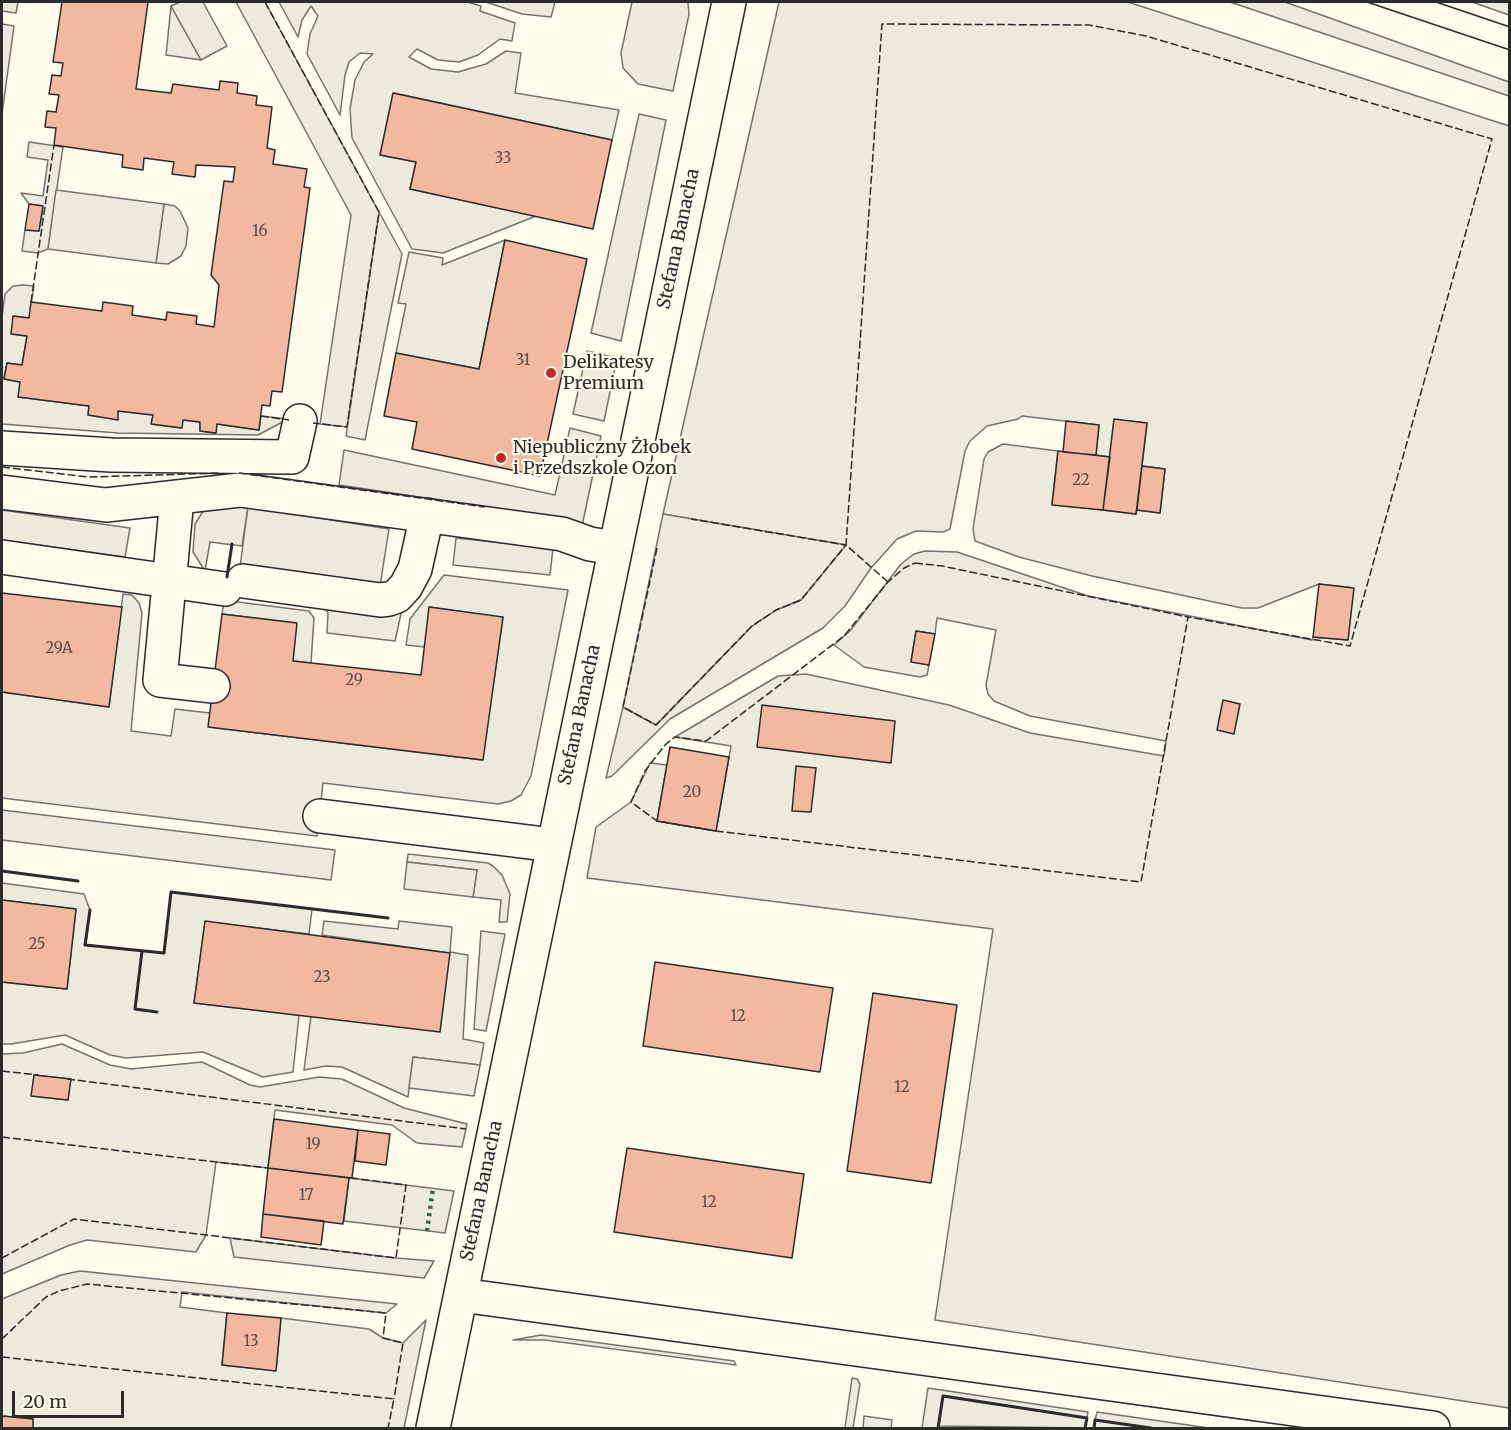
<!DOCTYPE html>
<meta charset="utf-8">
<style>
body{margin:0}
#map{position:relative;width:1511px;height:1430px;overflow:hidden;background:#fdfbea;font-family:Merriweather,serif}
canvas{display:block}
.frame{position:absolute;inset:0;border:3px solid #2b2b2b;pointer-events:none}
.scale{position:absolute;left:12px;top:1391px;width:112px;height:27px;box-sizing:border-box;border:3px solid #2b2b2b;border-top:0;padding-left:8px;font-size:18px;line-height:21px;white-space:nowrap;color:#2b2b2b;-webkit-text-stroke:4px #fdfbea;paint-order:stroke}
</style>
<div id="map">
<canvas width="1511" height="1430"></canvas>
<div class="frame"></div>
<div class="scale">20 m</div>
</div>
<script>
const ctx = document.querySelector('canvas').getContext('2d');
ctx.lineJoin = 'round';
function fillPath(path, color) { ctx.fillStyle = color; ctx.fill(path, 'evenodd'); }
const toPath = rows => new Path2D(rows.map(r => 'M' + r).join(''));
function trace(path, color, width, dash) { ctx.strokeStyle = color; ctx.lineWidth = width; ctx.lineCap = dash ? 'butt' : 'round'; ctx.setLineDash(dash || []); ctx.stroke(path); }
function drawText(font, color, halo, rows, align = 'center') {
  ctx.font = font + ' Merriweather,serif'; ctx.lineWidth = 4.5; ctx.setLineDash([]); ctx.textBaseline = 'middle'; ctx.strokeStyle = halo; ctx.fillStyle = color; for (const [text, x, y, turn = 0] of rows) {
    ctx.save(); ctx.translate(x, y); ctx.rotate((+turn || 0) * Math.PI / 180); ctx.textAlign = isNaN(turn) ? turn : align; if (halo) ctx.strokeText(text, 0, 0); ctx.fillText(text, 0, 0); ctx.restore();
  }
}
const green = toPath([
 [279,2,467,2,481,6,480,11,515,23,512,41,500,39,478,55,459,62,438,60,417,49,409,57,431,69,458,72,486,64,506,51,521,53,515,93,619,110,612,140,394,93,380,155,416,162,410,189,536,216,443,253,412,249,352,138,350,109,355,80,364,62,373,54,360,53,349,62,345,75,340,115,307,54,310,34,318,16,311,6,302,20,298,37,279,2],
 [486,2,555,2,551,17,522,14,486,2],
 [632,2,688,2,689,14,673,91,638,84,623,68,621,53,632,2],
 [779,2,1128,2,1509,126,1509,1408,935,1320,993,929,587,878,596,827,631,802,650,763,667,765,657,821,716,831,731,746,675,737,778,676,806,674,949,705,1030,733,1164,756,1166,741,1030,716,994,701,988,694,986,685,996,630,937,618,935,634,916,631,911,661,929,665,927,675,920,677,864,667,834,645,850,631,901,564,914,554,925,551,957,552,1088,596,1312,640,1313,637,1348,640,1353,588,1319,584,1258,608,1242,608,1092,576,1019,557,975,541,973,529,984,459,988,452,1003,444,1058,451,1052,504,1136,514,1137,510,1160,513,1165,469,1142,466,1147,423,1114,420,1110,457,1096,455,1099,425,1022,416,1018,419,987,426,970,441,965,451,950,529,943,532,916,531,897,539,871,568,845,606,823,628,670,719,612,776,606,778,623,707,656,725,752,626,776,610,801,600,845,545,663,514,779,2],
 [1230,2,1285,2,1509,82,1509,96,1230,2],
 [1469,2,1509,2,1509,15,1472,2,1469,2],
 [171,6,201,60,166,55,171,6],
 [639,114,666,120,621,341,591,333,639,114],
 [29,142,63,147,48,249,38,253,22,251,25,230,39,231,43,206,29,204,21,193,43,196,48,160,27,157,29,142],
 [164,204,175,206,180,211,188,228,186,246,181,256,168,264,156,263,164,204],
 [379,212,402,254,365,440,346,436,379,212],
 [505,240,479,369,396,353,406,304,398,303,409,252,443,258,442,265,505,240],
 [23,285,34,286,29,318,14,316,11,334,27,336,22,365,7,363,4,379,20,382,19,397,89,406,88,415,117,419,118,411,153,415,152,424,181,428,183,420,200,422,200,431,215,433,217,424,259,430,261,416,288,419,258,435,118,433,2,424,2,317,5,294,13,286,23,285],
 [587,351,617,358,604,421,573,414,587,351],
 [570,428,601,436,582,526,560,518,339,485,344,450,555,495,570,428],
 [226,505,248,507,242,546,210,542,205,571,193,552,195,524,202,513,211,507,226,505],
 [444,575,568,590,531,776,521,795,511,801,498,804,323,783,317,836,2,798,2,692,109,707,123,594,132,595,139,603,142,613,131,731,171,736,175,709,210,713,209,727,482,760,503,618,430,607,425,647,406,645,410,619,444,575],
 [225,594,238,602,309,611,314,618,311,663,293,661,296,623,222,614,225,594],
 [322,604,402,609,395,641,327,633,328,613,322,604],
 [408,854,488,863,493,866,502,875,510,894,507,922,499,922,501,900,473,897,477,870,407,862,408,854],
 [2,883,84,894,90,910,86,945,164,953,171,892,312,909,309,934,205,922,194,1003,299,1015,293,1072,263,1077,203,1052,126,1058,110,1055,65,1035,11,1044,2,1044,2,982,67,989,76,909,2,900,2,883],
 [324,921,398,929,399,921,452,927,450,952,468,955,463,1039,484,1043,480,1065,413,1057,408,1097,342,1067,326,1066,304,1070,311,1016,440,1031,449,953,322,935,324,921],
 [481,931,505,934,486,1031,474,1029,481,931],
 [62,1044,110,1065,131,1069,202,1062,250,1085,260,1087,319,1077,342,1079,404,1108,467,1124,462,1147,417,1143,392,1125,275,1110,268,1168,216,1162,206,1235,196,1252,87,1240,70,1245,2,1274,2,1054,23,1053,62,1044],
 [34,1075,70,1079,68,1100,32,1096,34,1075],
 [349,1178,454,1191,445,1233,344,1221,349,1178],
 [230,1238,396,1258,434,1261,424,1278,234,1257,230,1238],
 [80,1271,397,1304,386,1313,182,1292,180,1307,227,1313,222,1365,276,1370,281,1318,369,1329,383,1338,403,1343,426,1320,404,1428,33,1428,33,1419,2,1416,2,1299,61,1275,80,1271],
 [541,1335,734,1361,736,1365,545,1340,513,1340,541,1335],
 [943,1376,1248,1418,1255,1421,938,1377,943,1376],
 [852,1378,857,1379,860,1384,853,1428,845,1428,852,1378],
 [928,1388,1088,1412,1087,1418,944,1396,938,1428,922,1428,928,1388],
 [1097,1412,1209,1428,1151,1428,1095,1420,1097,1412]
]);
fillPath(green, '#ecebdb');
trace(green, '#74746e', 1.5);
const parking = toPath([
 [2,2,18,2,16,13,2,11,2,2],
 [180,2,203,2,227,46,201,60,171,6,180,2],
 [236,2,265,2,379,212,347,427,320,424,351,215,236,2],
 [2,24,14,26,2,114,2,24],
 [56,190,164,204,156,263,48,249,56,190],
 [248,507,389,529,380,586,240,567,248,507],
 [2,510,130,528,125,557,2,540,2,510],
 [663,514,846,545,801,600,776,610,752,626,656,725,623,707,663,514],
 [456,538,553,548,550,575,453,565,456,538],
 [2,810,335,850,331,880,2,840,2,810],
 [407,862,477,870,473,897,404,889,407,862],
 [413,1057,480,1065,474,1096,409,1088,413,1057],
 [943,1396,1087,1418,1085,1428,939,1426,943,1396],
 [864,1416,892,1420,891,1428,863,1428,864,1416],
 [1095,1420,1138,1426,1151,1428,1094,1428,1095,1420]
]);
fillPath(parking, '#eceadb');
trace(parking, '#74746e', 1.5);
const building = toPath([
 [62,2,148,2,136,89,171,93,173,84,219,90,220,81,238,83,237,93,257,96,256,105,272,107,267,148,275,150,273,164,307,169,304,187,310,188,282,392,272,391,270,406,262,405,259,430,217,424,216,433,200,431,200,422,183,420,182,428,151,424,153,415,118,411,118,420,88,415,89,406,18,397,20,382,4,379,7,363,22,365,27,336,11,334,13,316,29,318,31,302,102,311,103,302,133,306,132,315,166,320,167,312,197,316,196,324,214,327,219,285,211,275,224,181,233,182,235,167,196,165,195,177,172,174,174,162,144,158,143,170,122,167,123,155,54,145,56,128,45,127,47,111,56,112,59,95,49,94,52,75,61,76,63,63,53,62,62,2],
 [393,93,612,140,593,229,410,189,416,162,380,155,393,93],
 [29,204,43,206,39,231,25,230,29,204],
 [505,240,587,259,540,476,412,449,417,422,384,416,396,353,479,369,505,240],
 [1114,419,1147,423,1136,514,1103,510,1114,419],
 [1066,421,1099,425,1096,455,1063,452,1066,421],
 [1058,451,1110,457,1103,510,1052,505,1058,451],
 [1142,466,1165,469,1160,513,1137,510,1142,466],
 [1319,584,1354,588,1348,640,1313,637,1319,584],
 [2,593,122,607,109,707,2,692,2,593],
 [429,607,503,617,483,760,208,727,222,614,297,623,293,661,421,675,429,607],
 [916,631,935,634,929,665,911,662,916,631],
 [1223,700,1240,704,1234,734,1217,730,1223,700],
 [762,705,895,721,891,763,757,747,762,705],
 [670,747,729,757,716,831,657,821,670,747],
 [796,766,816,768,811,812,792,811,796,766],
 [2,900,76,909,67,989,2,982,2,900],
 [205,921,450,953,440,1032,194,1003,205,921],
 [655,962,833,988,820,1072,643,1046,655,962],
 [873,993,957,1005,931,1183,847,1171,873,993],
 [34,1075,71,1079,68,1100,31,1096,34,1075],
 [274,1119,358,1130,352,1178,268,1168,274,1119],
 [358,1130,390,1134,386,1165,355,1161,358,1130],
 [627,1148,804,1174,792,1258,614,1232,627,1148],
 [268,1168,349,1178,343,1224,263,1214,268,1168],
 [263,1214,324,1221,321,1245,261,1237,263,1214],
 [227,1313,281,1318,276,1371,222,1365,227,1313],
 [2,1416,33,1419,33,1428,2,1428,2,1416]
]);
fillPath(building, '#f2b8a0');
trace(building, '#2b2b2b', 1.5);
const minor = toPath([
 [2,448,111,455,292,457,300,421],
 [2,492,106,505,240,490,562,534,590,544,615,548],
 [177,498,160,680,213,686],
 [2,557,225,589],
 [243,581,380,600,389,599,397,596,406,586,415,569,427,515],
 [320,816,553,845],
 [461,1295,1433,1428],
 [433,1428,729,2]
]);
trace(minor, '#2b2b2b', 36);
trace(minor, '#fdfbea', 33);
trace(toPath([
 [1367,2,1510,50],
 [1436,2,1510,27]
]), '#2b2b2b', 1.5);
trace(toPath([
 [427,1231,433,1188]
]), '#34623c', 4.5, [3, 4.5]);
trace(toPath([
 [265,2,379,212,347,427,313,423],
 [31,302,54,145],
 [261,416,289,420],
 [2,467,88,477,221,473],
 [239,473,485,507],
 [657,548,623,707,656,725,752,626,776,610,801,600,846,545,691,519],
 [915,563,942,566,1188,617,1141,882,716,831,657,821,631,802,645,771,665,745,675,737,706,741,844,636,888,582,904,568,915,563],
 [888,582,846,545,882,24,1089,25,1146,36,1492,139,1350,646,1188,617],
 [2,1071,38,1075],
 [67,1079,466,1129],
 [2,1137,268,1168],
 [2,1258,74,1219,396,1258,406,1185,352,1178],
 [2,1339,46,1297,59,1291,87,1284,386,1313,383,1338,403,1343,394,1399],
 [2,1357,394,1399,388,1428]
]), '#2b2b2b', 1.5, [8, 3]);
trace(toPath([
 [227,577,232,544],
 [2,871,78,881],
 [90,910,85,945,164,953,171,892,388,918],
 [142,951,135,1009,157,1012],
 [938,1428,943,1396,1087,1418,1085,1428],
 [1094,1428,1095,1420,1151,1428]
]), '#2b2b2b', 3);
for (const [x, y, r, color] of [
 [551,373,6,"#c62828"],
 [501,458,6,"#c62828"]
]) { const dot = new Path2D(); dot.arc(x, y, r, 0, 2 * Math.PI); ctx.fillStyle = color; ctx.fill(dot); trace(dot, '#fdfbea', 2); }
drawText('15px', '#5d4e48', null, [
 ["33",503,159],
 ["16",260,232],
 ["31",523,361],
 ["22",1081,481],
 ["29A",59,649],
 ["29",354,681],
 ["20",692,793],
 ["25",37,945],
 ["23",322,978],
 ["12",738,1017],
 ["12",902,1088],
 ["19",313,1145],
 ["17",306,1196],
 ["12",709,1203],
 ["13",251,1342]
]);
drawText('18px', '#2b2b2b', '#fdfbea', [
 ["Stefana Banacha",679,239,-78],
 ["Stefana Banacha",580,715,-78],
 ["Stefana Banacha",482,1191,-78]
]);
drawText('18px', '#2b2b2b', '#fdfbea', [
 ["Delikatesy",563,363],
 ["Premium",563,384],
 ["Niepubliczny Żłobek",513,448],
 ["i Przedszkole Ozon",513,469]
], 'left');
</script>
